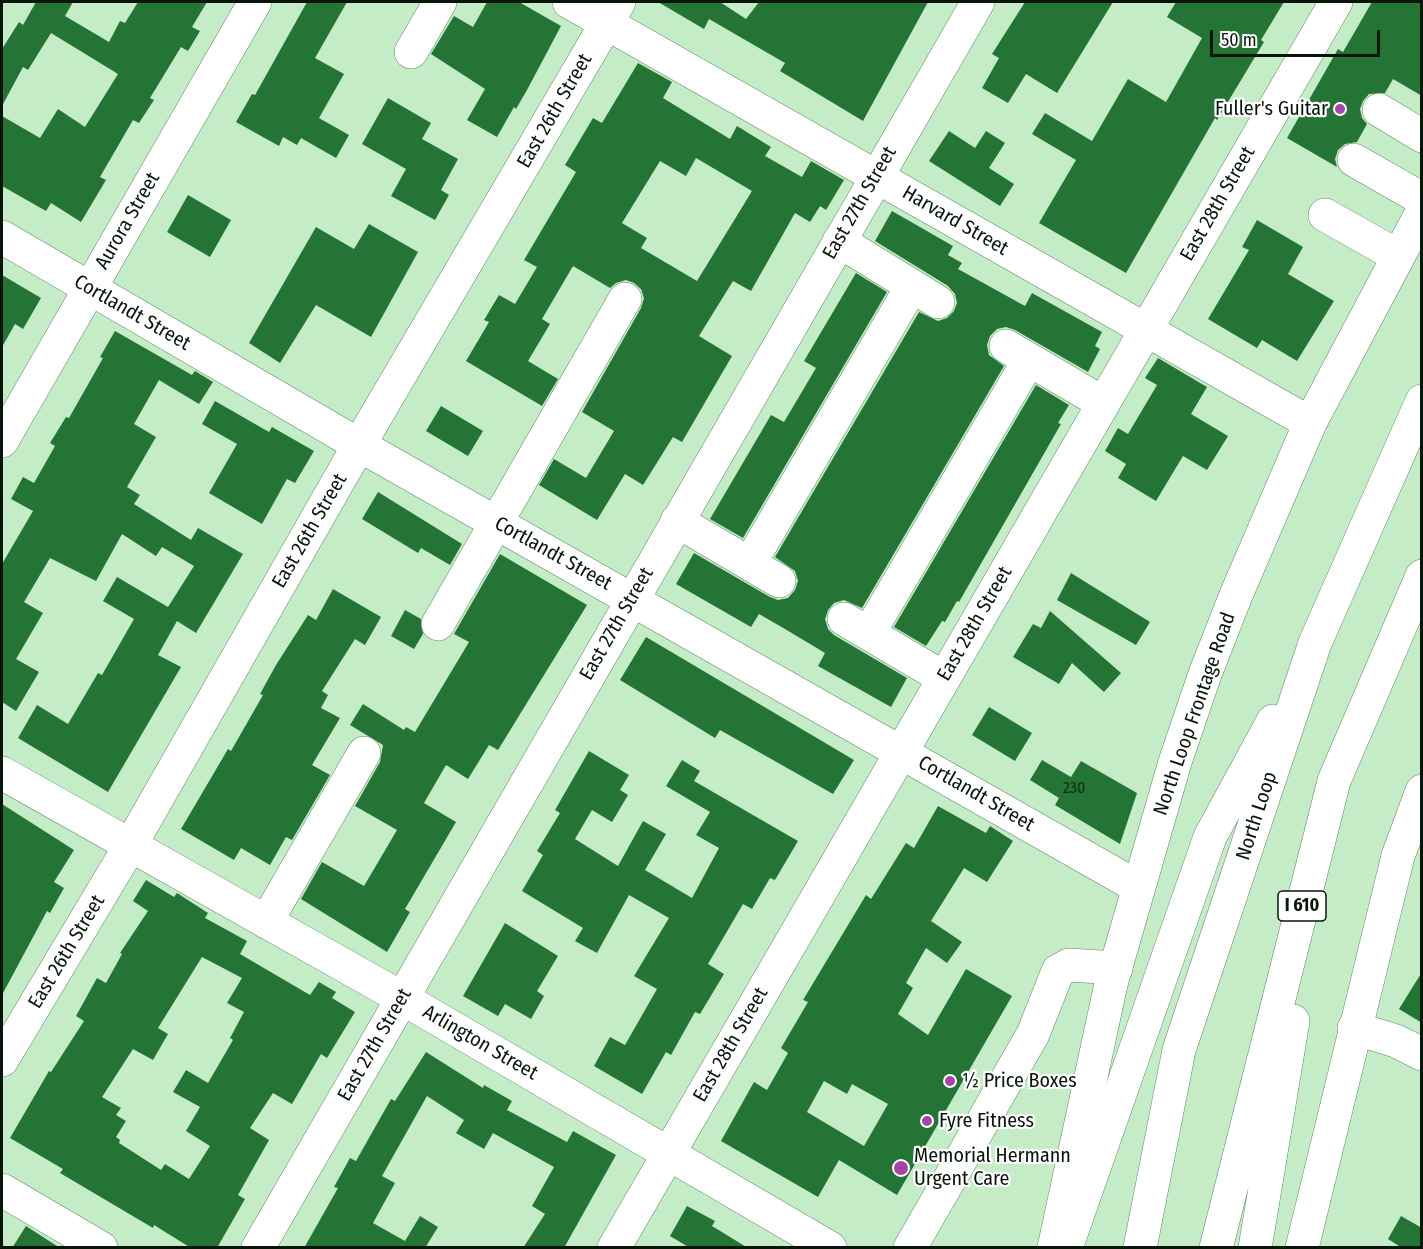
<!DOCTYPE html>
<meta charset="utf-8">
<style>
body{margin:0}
#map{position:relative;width:1423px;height:1249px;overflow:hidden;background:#c4edc7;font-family:"Fira Sans Condensed",sans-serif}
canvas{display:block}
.frame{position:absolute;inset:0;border:3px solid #071609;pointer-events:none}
.scale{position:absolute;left:1210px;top:30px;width:170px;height:27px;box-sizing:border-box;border:3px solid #071609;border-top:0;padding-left:8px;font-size:18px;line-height:21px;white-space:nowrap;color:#071609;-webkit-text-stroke:4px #fff;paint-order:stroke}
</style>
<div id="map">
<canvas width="1423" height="1249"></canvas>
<div class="frame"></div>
<div class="scale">50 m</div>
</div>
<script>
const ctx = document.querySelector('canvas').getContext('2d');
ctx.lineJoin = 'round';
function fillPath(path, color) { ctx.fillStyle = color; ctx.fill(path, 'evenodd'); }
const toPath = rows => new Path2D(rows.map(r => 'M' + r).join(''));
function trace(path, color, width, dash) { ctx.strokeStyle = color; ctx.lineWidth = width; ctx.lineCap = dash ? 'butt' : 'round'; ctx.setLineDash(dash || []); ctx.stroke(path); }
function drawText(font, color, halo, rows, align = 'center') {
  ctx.font = font + ' "Fira Sans Condensed",sans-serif'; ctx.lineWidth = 4.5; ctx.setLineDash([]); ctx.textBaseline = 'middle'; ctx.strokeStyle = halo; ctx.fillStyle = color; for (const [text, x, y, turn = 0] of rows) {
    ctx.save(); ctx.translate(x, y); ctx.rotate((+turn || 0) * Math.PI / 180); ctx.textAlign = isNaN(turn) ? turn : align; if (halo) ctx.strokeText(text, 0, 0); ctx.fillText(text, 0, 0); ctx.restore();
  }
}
fillPath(toPath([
 [36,2,73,2,65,16,109,42,120,21,125,23,138,2,207,2,192,27,200,31,188,51,181,47,150,98,154,100,139,123,133,120,100,177,106,180,81,222,51,203,46,211,2,186,2,116,40,138,58,109,85,127,118,74,51,33,28,70,23,67,2,106,2,49,19,22,23,25],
 [307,2,347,2,315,58,344,74,319,118,349,135,336,158,301,138,297,145,283,137,279,146,236,122,252,94,255,95],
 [487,2,519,2,561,26,527,90,516,109,514,107,497,137,467,120,485,89,431,54,454,16,473,27],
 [658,2,720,2,746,19,759,2,928,2,863,121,780,71,785,63,709,19,704,29],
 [1025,2,1113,2,1057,93,1026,74,1008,103,982,88,999,58,992,54],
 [1176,2,1284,2,1261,40,1264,42,1217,120,1215,118,1126,273,1039,223,1076,160,1032,134,1045,113,1092,141,1128,79,1166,102,1202,38,1167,17],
 [1372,2,1422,2,1422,96,1393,79,1385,93,1369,94,1363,101,1360,109,1362,118,1367,124,1357,142,1345,144,1338,150,1335,159,1337,167,1287,138,1338,49,1343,52],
 [638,63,672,82,663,98,730,139,737,126,771,147,765,156,802,177,811,161,844,180,826,210,820,206,810,222,795,213,751,291,733,281,699,336,732,356,682,442,673,437,643,485,625,474,597,520,539,485,554,459,586,478,614,431,582,412,641,308,644,298,641,289,634,283,626,280,616,283,610,288,573,266,542,319,550,324,528,361,558,379,542,406,466,361,489,322,484,320,499,295,515,304,537,267,524,260,576,172,565,165,593,118,602,123],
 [696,158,752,191,697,281,641,248,647,238,622,223,660,161,686,176],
 [388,98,431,123,422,139,458,159,441,190,449,195,435,220,391,196,406,169,362,144],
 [949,131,975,148,986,131,1005,143,989,168,1014,184,1000,206,929,161],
 [188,195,231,220,210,257,167,232],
 [892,211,953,246,948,255,962,263,958,269,1025,306,1032,293,1102,332,1095,346,1100,349,1088,372,1015,330,1006,327,997,329,990,336,987,345,989,355,1004,366,862,608,844,600,834,603,828,610,825,619,828,629,834,635,907,678,891,707,818,666,825,653,785,629,759,614,751,627,676,584,694,553,770,597,778,600,788,598,795,590,798,581,795,571,775,557,919,312,938,321,947,318,954,311,957,303,955,294,948,286,875,241],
 [1257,220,1303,247,1288,274,1334,301,1297,361,1262,340,1257,348,1208,319,1249,250,1242,247],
 [369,224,418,252,371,337,316,305,280,363,249,343,316,227,354,249],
 [856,273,887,292,743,538,710,519,771,415,784,422,816,368,804,361],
 [2,275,41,298,23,329,15,324,2,347],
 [115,331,192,375,195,371,213,382,199,404,159,380,134,424,156,437,127,487,140,495,134,504,191,540,198,528,243,554,196,633,177,621,158,655,181,667,108,792,18,738,37,705,68,724,98,673,102,675,134,619,103,601,117,577,168,607,194,566,162,547,156,556,122,534,96,581,50,558,24,602,43,613,16,659,39,672,16,711,2,702,2,564,33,511,11,499,23,477,34,483,55,446,50,443,66,417,69,418,103,358,100,357],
 [1158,358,1207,387,1191,414,1228,436,1207,470,1183,456,1156,501,1118,478,1126,464,1105,451,1118,428,1128,434,1157,385,1145,378],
 [1036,385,1069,405,1058,423,1061,424,959,602,957,601,945,622,942,621,926,646,894,627],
 [215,401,269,432,272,427,314,451,295,483,287,479,262,524,209,493,237,444,202,424],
 [441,406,483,431,468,456,426,431],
 [378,492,462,544,450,565,421,548,418,553,362,519],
 [500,554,587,605,498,750,489,745,468,779,446,765,424,803,456,822,405,909,410,912,387,952,301,899,322,862,364,886,397,830,355,806,380,762,383,745,350,725,363,704,404,730,406,727,415,732,469,642,454,634],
 [1071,573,1150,622,1136,645,1057,600],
 [333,589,381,617,365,645,355,639,322,691,328,695,321,708,340,718,312,765,330,775,292,840,286,837,270,865,241,848,234,860,181,829,228,749,231,751,263,695,260,694,276,665,308,615,316,620],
 [405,610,421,619,423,634,414,649,391,636],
 [1050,611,1121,673,1104,692,1072,663,1059,684,1013,657,1033,624,1041,628],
 [646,637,854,760,833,794,720,730,715,738,620,680],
 [989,707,1032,733,1015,761,972,735],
 [589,751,629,775,620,790,628,795,612,822,592,810,575,839,618,866,643,821,666,834,645,870,692,898,719,848,696,835,710,812,666,786,682,760,700,771,694,781,798,841,775,880,770,878,752,909,743,904,708,964,724,974,700,1014,695,1012,671,1055,666,1052,642,1094,594,1066,610,1037,625,1045,657,989,634,976,669,918,629,895,597,953,575,941,583,928,522,891,543,855,537,851,560,813,555,810],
 [1042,760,1071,777,1081,761,1137,793,1120,844,1055,805,1059,798,1030,780],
 [2,804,74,850,54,882,64,888,50,913,47,911,2,995],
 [938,806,986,833,990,826,1013,841,987,882,964,868,931,921,962,942,947,963,926,948,906,983,913,988,898,1014,928,1035,966,969,1012,996,897,1195,839,1160,818,1197,721,1141,754,1082,767,1090,788,1053,781,1048,808,1002,803,1000,866,895,871,899,906,843,914,848],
 [824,1081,847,1094,852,1084,888,1104,864,1146,807,1112],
 [146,880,174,897,177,893,208,913,205,918,247,941,240,954,310,995,319,982,336,992,332,998,355,1012,327,1058,321,1054,292,1104,273,1093,250,1128,269,1140,238,1195,245,1199,217,1248,191,1248,154,1225,153,1228,60,1173,63,1169,10,1138,49,1071,51,1072,84,1021,76,1016,97,978,106,983,122,954,120,953,148,911,133,901],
 [202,957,242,978,227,1003,244,1012,230,1038,233,1040,208,1083,186,1070,173,1092,200,1107,186,1131,210,1146,189,1179,165,1164,161,1170,119,1143,120,1140,116,1137,126,1121,116,1115,121,1108,102,1097,133,1049,153,1060,168,1034,158,1028],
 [505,923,558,956,537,991,544,996,531,1019,505,1004,498,1016,463,996],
 [1422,972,1422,1023,1399,1009],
 [426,1052,483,1088,484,1085,512,1101,507,1110,567,1142,573,1131,616,1155,564,1248,523,1248,545,1214,532,1206,554,1167,493,1133,484,1149,456,1133,464,1120,427,1096,382,1176,395,1183,373,1223,405,1241,420,1216,438,1227,425,1248,304,1248,338,1188,334,1187,350,1158,356,1161,391,1099,395,1101],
 [687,1206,715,1221,712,1226,748,1248,690,1248,670,1236],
 [1401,1216,1422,1228,1422,1248,1402,1248,1388,1239],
 [26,1226,60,1248,12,1248]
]), '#247435');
const minor = toPath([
 [569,2,1310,423],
 [411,52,440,2],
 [1379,110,1422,136],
 [1354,160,1422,199],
 [1325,215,1398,256],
 [2,237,359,445,1138,887],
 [839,241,938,302],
 [1006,346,1103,403],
 [2,441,255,2],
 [677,521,779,581],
 [750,563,912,286],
 [844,619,944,678],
 [438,624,625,299],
 [869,633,1029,360],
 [2,773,402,998,830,1248],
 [266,922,364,753],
 [1354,1028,1396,1041,1422,1054],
 [2,1060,130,846,359,445,619,2],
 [2,1190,101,1248],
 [258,1248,978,2],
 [614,1248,1336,2],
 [910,1248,1033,1034,1058,971,1069,965,1116,968]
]);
const major = toPath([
 [1054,1248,1111,984,1175,762,1205,674,1236,595,1310,423,1422,212],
 [1302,1248,1398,856,1422,791]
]);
const highway = toPath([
 [1066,1248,1210,837,1273,721],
 [1140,1248,1179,1050,1315,643,1422,401],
 [1216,1248,1334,781,1422,576],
 [1255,1248,1293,1021]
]);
trace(minor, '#618764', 34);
trace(major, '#618764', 34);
trace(highway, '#618764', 34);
trace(minor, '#fff', 33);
trace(major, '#fff', 33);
trace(highway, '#fff', 33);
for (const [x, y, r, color] of [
 [1340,109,6,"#a743a9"],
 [950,1081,6,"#a743a9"],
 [927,1121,6,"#a743a9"],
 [901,1168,8,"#a743a9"]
]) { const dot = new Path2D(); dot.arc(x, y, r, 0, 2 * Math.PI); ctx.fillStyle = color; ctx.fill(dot); trace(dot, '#fff', 2); }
drawText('16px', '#0e2e14', null, [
 ["230",1074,789]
]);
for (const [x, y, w] of [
 [1302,906,48]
]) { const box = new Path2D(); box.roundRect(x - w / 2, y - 15, w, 30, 4.5); ctx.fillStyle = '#fff'; ctx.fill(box); trace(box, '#071609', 1.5); }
drawText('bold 18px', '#071609', null, [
 ["I 610",1302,906]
]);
drawText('20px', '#071609', '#fff', [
 ["Fuller's Guitar",1328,109,"right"],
 ["½ Price Boxes",962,1081],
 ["Fyre Fitness",939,1121],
 ["Memorial Hermann",914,1156],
 ["Urgent Care",914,1179]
], 'left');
drawText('20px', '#071609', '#fff', [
 ["East 26th Street",555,111,-60],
 ["East 27th Street",860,203,-60],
 ["East 28th Street",1218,204,-60],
 ["Aurora Street",128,221,-60],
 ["Harvard Street",955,221,30],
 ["Cortlandt Street",132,313,30],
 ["East 26th Street",310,531,-60],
 ["Cortlandt Street",553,554,29],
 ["East 27th Street",617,624,-60],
 ["East 28th Street",975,624,-60],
 ["North Loop Frontage Road",1195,714,-71],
 ["Cortlandt Street",976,794,30],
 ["North Loop",1257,816,-72],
 ["East 26th Street",67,952,-59],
 ["Arlington Street",480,1043,30],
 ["East 27th Street",375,1045,-60],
 ["East 28th Street",731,1045,-60]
]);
</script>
